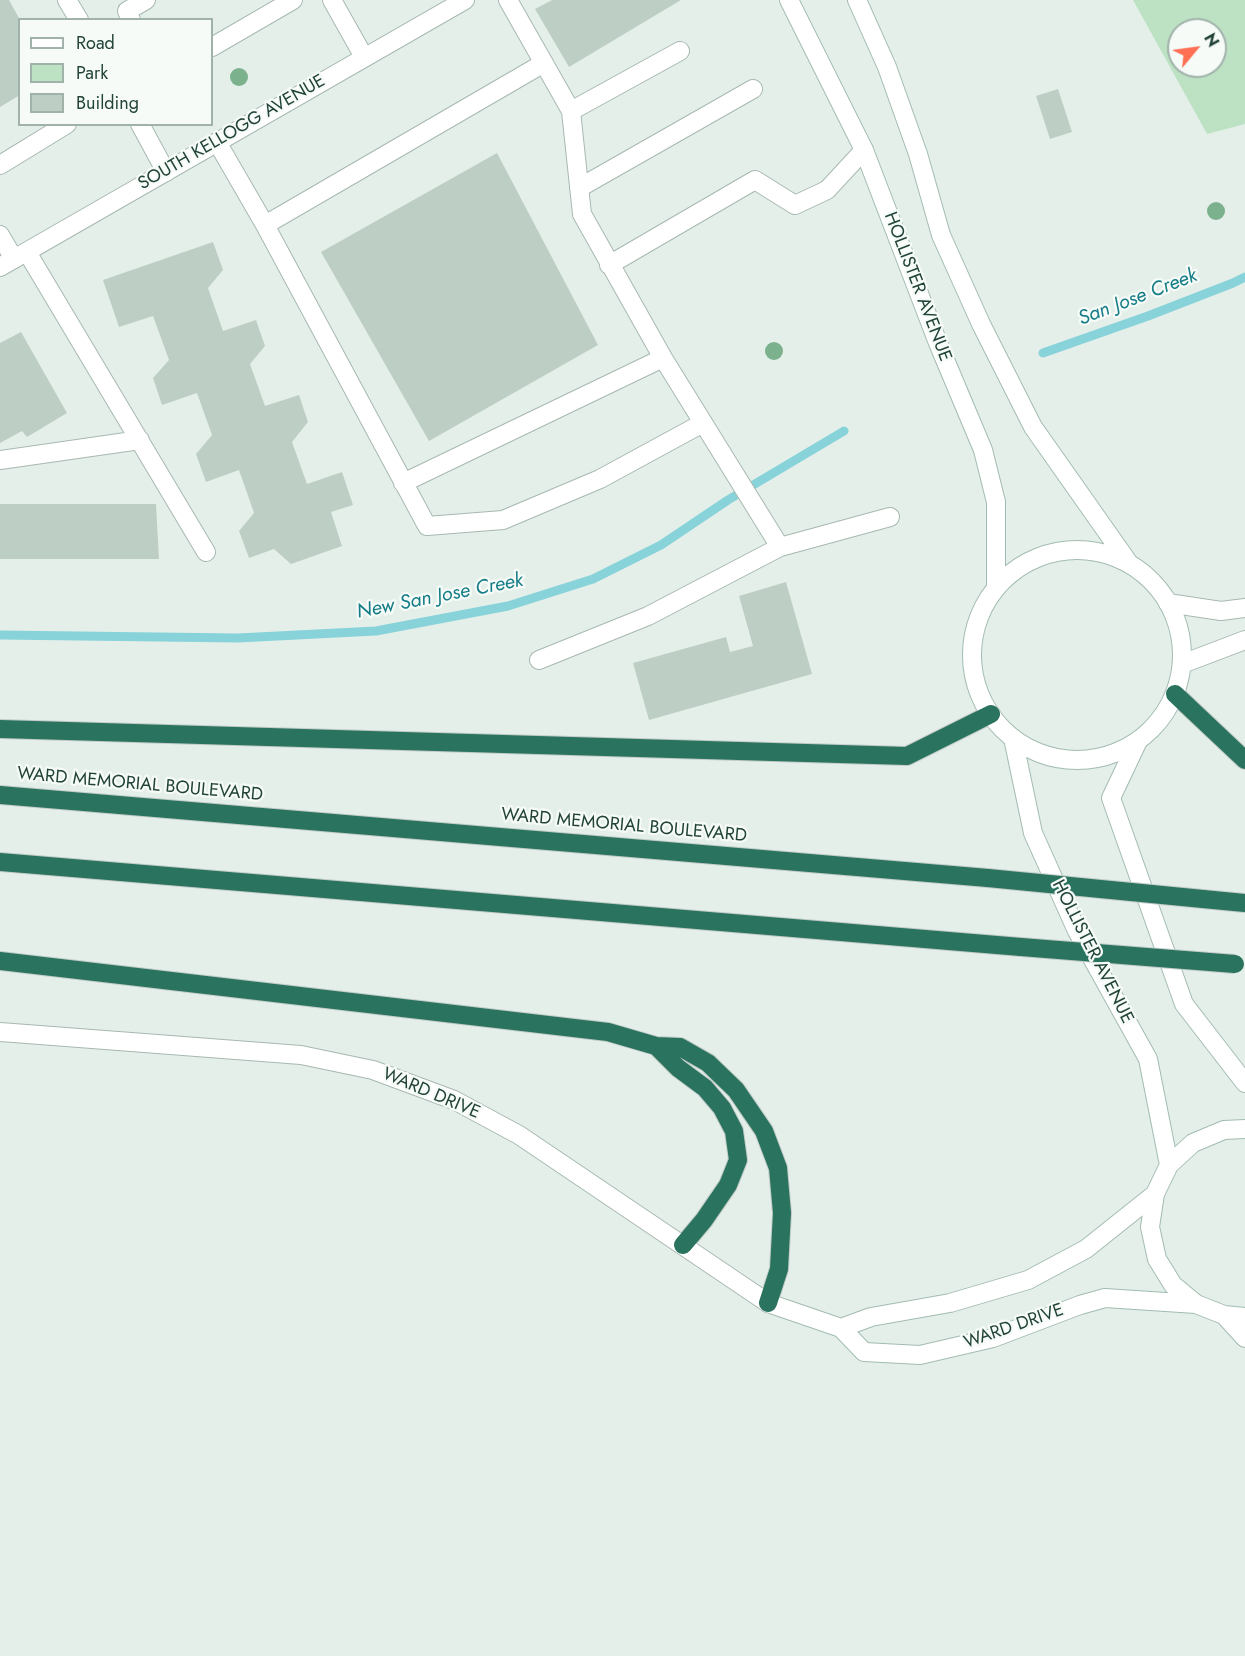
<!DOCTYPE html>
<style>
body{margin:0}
#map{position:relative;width:1245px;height:1656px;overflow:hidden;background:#e5efea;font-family:Jost,sans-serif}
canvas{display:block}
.legend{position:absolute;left:18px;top:18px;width:195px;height:108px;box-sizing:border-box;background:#f6fbf8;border:2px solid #a1b2ab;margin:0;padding:8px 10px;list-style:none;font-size:18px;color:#224438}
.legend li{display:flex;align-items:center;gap:12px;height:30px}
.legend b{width:30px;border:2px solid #a1b2ab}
.north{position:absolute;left:1167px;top:18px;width:60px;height:60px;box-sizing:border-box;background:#f6fbf8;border:2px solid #a1b2ab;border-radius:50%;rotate:61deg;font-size:16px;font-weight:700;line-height:24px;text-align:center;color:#224438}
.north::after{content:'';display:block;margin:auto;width:21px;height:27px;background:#ff6f53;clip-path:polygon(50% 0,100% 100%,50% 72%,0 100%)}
</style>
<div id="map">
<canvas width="1245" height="1656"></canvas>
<ul class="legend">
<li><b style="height:8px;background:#fff"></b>Road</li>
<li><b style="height:16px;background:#bce2c3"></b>Park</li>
<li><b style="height:16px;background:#bdcec5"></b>Building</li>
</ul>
<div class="north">N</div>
</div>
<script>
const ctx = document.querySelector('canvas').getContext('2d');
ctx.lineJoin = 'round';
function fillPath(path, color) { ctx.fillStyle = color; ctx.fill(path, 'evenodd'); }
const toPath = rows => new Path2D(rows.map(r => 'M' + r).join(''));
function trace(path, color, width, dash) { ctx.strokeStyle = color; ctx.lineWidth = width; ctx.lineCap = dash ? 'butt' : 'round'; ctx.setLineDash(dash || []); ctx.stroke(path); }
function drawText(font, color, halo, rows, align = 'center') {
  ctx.font = font + ' Jost,sans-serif'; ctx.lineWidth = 4.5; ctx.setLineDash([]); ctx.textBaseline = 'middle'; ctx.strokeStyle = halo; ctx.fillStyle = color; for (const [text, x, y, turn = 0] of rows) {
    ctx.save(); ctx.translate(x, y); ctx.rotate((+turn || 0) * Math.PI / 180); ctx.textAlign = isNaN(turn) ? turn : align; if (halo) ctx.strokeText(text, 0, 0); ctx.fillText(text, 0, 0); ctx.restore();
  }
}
fillPath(toPath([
 [1133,0,1245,0,1245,124,1207,134],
 [1179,30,1215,30,1215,66,1179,66]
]), '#bce2c3');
trace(toPath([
 [1043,353,1148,316,1233,283,1245,277],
 [0,635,238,638,376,631,508,606,593,579,661,545,728,500,844,431]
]), '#88d3d9', 9);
fillPath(toPath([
 [0,0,9,0,20,20,20,95,0,107],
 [552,0,681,0,569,67,535,9],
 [1058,89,1072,132,1050,139,1036,96],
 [497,153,598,345,429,441,321,252],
 [213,242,223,270,208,288,223,331,256,320,265,346,250,364,265,406,299,395,308,422,292,442,307,484,342,472,353,505,331,512,342,546,291,564,274,549,249,558,239,531,254,513,239,470,206,482,196,454,212,435,197,393,162,405,153,378,169,360,153,316,119,327,103,280],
 [21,332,67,413,27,437,22,431,0,443,0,343],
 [0,504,156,504,159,559,0,559],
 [786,582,812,674,649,720,633,663,726,637,730,652,753,646,739,596]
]), '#bdcec5');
const service = toPath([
 [67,0,79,20],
 [332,0,364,57],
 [508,0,571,111,582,214,663,358,780,547,890,517],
 [131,20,127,11,146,0],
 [212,47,293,0],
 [571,111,680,51],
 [140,124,166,172],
 [217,142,265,225,427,526,503,520,600,479,703,423],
 [0,165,67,124],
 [579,188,753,89],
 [265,225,544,63],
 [0,235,14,259],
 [27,252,206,552],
 [609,265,755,180,795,205,827,190,864,150],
 [0,460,140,440],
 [403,483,663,358],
 [539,660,648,616,780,547]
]);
const minor = toPath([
 [0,267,465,0],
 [1168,603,1221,611,1245,608],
 [1182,664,1245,640]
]);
const tertiary = toPath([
 [0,1032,301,1055,373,1070,454,1100,519,1135,768,1303]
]);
const secondary = toPath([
 [789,0,864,150,938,343,983,450,996,502,996,587],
 [857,0,887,67,918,154,941,235,981,324,1033,427,1128,562],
 '972 655a105 105 0 1 1 210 0a105 105 0 1 1-210 0Z',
 [1013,738,1033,833,1077,931,1148,1059,1169,1165],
 [1138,741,1111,798,1184,1004,1245,1083],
 [1245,1129,1224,1130,1193,1143,1169,1165,1155,1194,1150,1227,1157,1259,1173,1285,1196,1304,1224,1315,1245,1317],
 [768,1303,841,1328,864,1352,920,1355,993,1338,1080,1305,1105,1298,1196,1304],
 [1224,1315,1245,1338],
 [841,1328,871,1317,950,1303,1028,1280,1086,1249,1155,1194]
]);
const motorway = toPath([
 [1175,694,1245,760],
 [0,729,907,756,991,714],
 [0,795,988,878],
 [0,862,1021,947],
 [1203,899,1245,903],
 [0,961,608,1032,656,1046,680,1047,708,1063,736,1090,764,1131,778,1168,782,1213,779,1269,768,1303],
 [656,1046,678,1068,705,1088,722,1108,734,1131,738,1160,728,1185,704,1220,683,1245]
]);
trace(service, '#a7b8b1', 20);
trace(minor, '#a7b8b1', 20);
trace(tertiary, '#a7b8b1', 20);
trace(secondary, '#a2bcb1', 20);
trace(motorway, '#c1cbc7', 20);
trace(service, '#fff', 18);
trace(minor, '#fff', 18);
trace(tertiary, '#fff', 18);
trace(secondary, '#fff', 18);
trace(motorway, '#2a735e', 18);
const motorwayBridge = toPath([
 [988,878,1203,899],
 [1021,947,1235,964]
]);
trace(motorwayBridge, '#c1cbc7', 20, []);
trace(motorwayBridge, '#2a735e', 18);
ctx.fillStyle = '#7cb18e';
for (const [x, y] of [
 [239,77],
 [1216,211],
 [774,351]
]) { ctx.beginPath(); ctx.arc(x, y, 9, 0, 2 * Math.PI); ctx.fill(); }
drawText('18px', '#224438', '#f6fbf8', [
 ["SOUTH KELLOGG AVENUE",232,133,-30],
 ["HOLLISTER AVENUE",917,287,69],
 ["WARD MEMORIAL BOULEVARD",140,785,5],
 ["WARD MEMORIAL BOULEVARD",624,826,5],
 ["HOLLISTER AVENUE",1092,952,63],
 ["WARD DRIVE",431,1094,23],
 ["WARD DRIVE",1014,1327,-19]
]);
drawText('italic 20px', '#157d87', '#f6fbf8', [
 ["San Jose Creek",1138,298,-21],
 ["New San Jose Creek",440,597,-11]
]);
</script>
